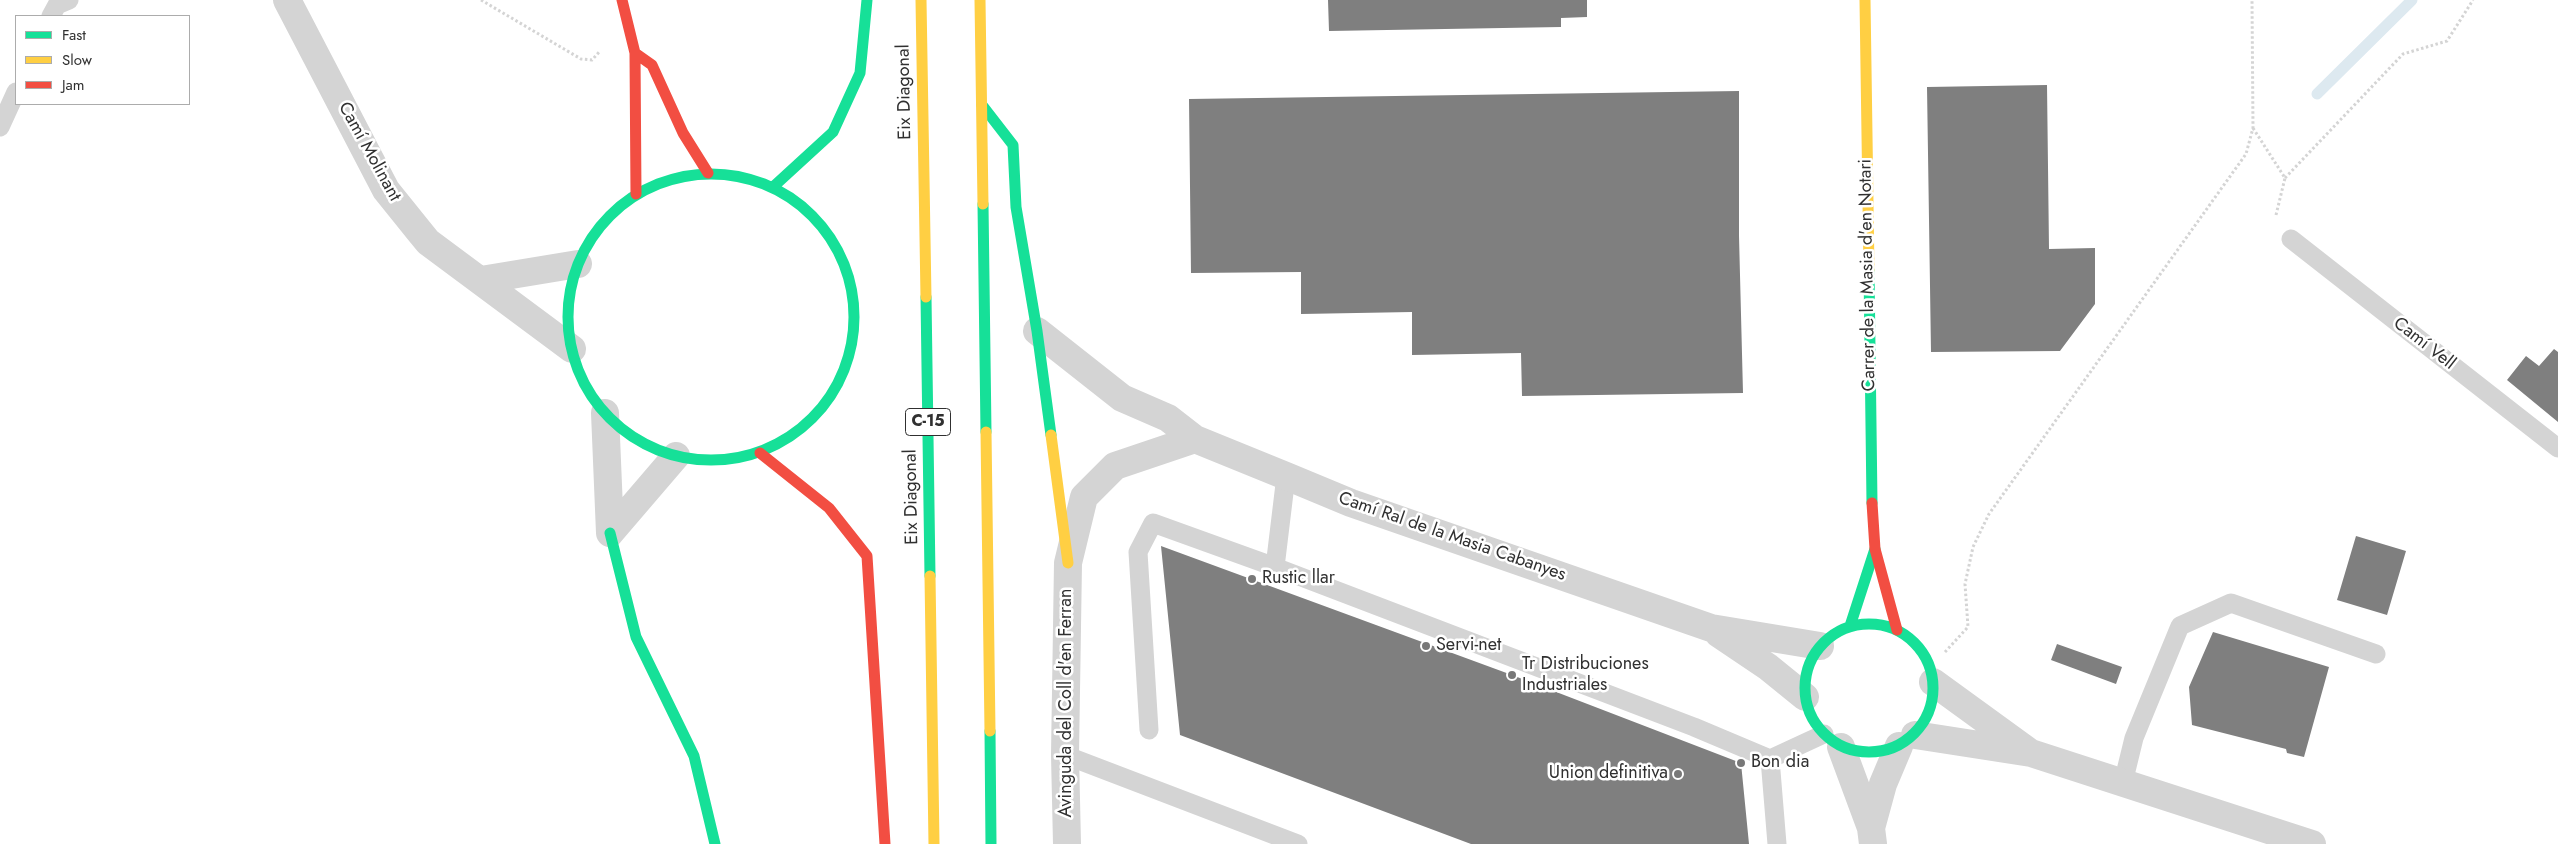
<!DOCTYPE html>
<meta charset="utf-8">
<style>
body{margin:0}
#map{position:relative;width:2558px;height:844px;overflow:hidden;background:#fff;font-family:Jost,sans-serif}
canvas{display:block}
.legend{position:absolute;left:15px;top:15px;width:175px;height:90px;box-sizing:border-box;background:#fff;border:1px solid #acacac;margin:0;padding:6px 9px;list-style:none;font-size:15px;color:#303030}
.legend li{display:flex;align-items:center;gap:10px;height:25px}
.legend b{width:25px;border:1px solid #acacac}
</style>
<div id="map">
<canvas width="2558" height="844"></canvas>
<ul class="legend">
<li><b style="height:6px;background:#16e098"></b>Fast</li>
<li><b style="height:6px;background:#ffcf43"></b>Slow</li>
<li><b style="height:6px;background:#f24e42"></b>Jam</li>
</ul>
</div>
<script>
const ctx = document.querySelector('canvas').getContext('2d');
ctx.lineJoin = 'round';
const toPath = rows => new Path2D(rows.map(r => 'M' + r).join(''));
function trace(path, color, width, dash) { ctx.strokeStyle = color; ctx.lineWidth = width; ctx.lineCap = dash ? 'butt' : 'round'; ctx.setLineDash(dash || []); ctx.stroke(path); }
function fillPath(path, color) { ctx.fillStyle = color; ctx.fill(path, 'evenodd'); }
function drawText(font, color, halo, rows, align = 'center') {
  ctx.font = font + ' Jost,sans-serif'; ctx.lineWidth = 5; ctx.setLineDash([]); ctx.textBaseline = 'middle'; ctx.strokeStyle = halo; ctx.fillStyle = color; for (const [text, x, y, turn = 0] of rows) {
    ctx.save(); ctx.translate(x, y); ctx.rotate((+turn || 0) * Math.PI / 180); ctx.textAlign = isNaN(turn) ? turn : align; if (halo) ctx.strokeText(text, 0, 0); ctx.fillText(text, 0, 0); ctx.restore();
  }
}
trace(toPath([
 [2317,94,2412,0]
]), '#dde9f0', 11);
fillPath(toPath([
 [1328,0,1587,0,1587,17,1561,18,1561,27,1329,31],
 [2047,85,2049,249,2095,248,2095,304,2060,351,1931,352,1927,87],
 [1739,91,1739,236,1743,393,1522,396,1521,353,1412,355,1412,312,1301,314,1301,272,1191,273,1189,99],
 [2554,349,2558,352,2558,422,2507,380,2526,356,2539,366],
 [2356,536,2406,551,2387,615,2337,600],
 [1161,546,1512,675,1741,763,1749,844,1471,844,1180,735],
 [2213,632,2329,667,2304,757,2287,753,2286,749,2192,725,2189,687],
 [2057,644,2122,667,2116,684,2051,660]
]), '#7f7f7f');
trace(toPath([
 [481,0,581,59,592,60,600,51],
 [2253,128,2285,178,2276,215],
 [2285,178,2403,54,2447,41,2473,0],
 [1945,652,1968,627,1965,584,1973,547,1989,514,2246,154,2253,128,2252,0]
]), '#d4d4d4', 3, [2.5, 2.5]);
trace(toPath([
 [51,16,57,5,69,0],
 [0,127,16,92],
 [2291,239,2558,448],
 [1286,476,1275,567,1694,727,1770,759,1824,734],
 [1149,730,1138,552,1153,523,1275,567],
 [1065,755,1298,844],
 [1770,759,1777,844],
 [2123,783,2134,738,2180,626,2231,603,2376,654]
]), '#d4d4d4', 19);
trace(toPath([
 [287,0,386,190,419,231,428,242,572,349],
 [481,280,578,264],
 [1037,331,1122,398,1168,418,1195,439,1286,476,1351,503,1711,628,1820,646],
 [605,413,610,533],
 [610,533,676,456],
 [1719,634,1768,667,1805,697],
 [1933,682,2028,751],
 [1915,735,2031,753,2312,844],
 [1841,747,1871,828,1873,844],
 [1871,828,1883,784,1899,746],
 [1067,844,1065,755,1068,563,1084,497,1115,466,1195,439]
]), '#d4d4d4', 28);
trace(toPath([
 [982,105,1013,145,1016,207,1037,331,1051,435],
 '568 317a143 143 0 1 1 286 0a143 143 0 1 1-286 0Z',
 [773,187,833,132,860,73,867,0],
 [983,204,986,432],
 [1869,270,1872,503],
 [926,297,930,576],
 [610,533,636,637,694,756,715,844],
 '1805 688a64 64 0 1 1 128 0a64 64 0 1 1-128 0Z',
 [1850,626,1875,549],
 [990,731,991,844]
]), '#16e098', 11);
trace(toPath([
 [921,0,926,297],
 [980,0,983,204],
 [1865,0,1869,270],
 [986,432,990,731],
 [1051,435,1068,563],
 [930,576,934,844]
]), '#ffcf43', 11);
trace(toPath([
 [622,0,635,53,636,194],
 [635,53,652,65,683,133,708,173],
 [760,453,829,508,867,556,885,844],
 [1872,503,1875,549,1897,630]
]), '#f24e42', 11);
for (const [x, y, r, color] of [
 [1252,579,5,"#787878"],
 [1426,646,5,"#787878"],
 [1512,675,5,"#787878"],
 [1741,763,5,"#787878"],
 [1678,774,5,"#787878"]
]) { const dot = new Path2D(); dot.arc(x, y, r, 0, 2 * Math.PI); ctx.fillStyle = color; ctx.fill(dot); trace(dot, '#fff', 2); }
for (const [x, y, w] of [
 [928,422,45]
]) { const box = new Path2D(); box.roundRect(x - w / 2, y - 13.5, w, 27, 4); ctx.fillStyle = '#fff'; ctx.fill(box); trace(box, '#303030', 1); }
drawText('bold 16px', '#303030', null, [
 ["C-15",928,422]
]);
drawText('18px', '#303030', '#fff', [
 ["Eix Diagonal",905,92,-91],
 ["Camí Molinant",369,152,61],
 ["Carrer de la Masia d'en Notari",1868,275,-91],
 ["Camí Vell",2424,344,38],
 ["Eix Diagonal",912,497,-91],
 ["Camí Ral de la Masia Cabanyes",1452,537,19],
 ["Avinguda del Coll d'en Ferran",1067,703,-90]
]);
drawText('18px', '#303030', '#fff', [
 ["Rustic llar",1262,579],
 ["Servi-net",1436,646],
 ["Tr Distribuciones",1522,665],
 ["Industriales",1522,686],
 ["Bon dia",1751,763],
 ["Union definitiva",1668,774,"right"]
], 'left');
</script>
